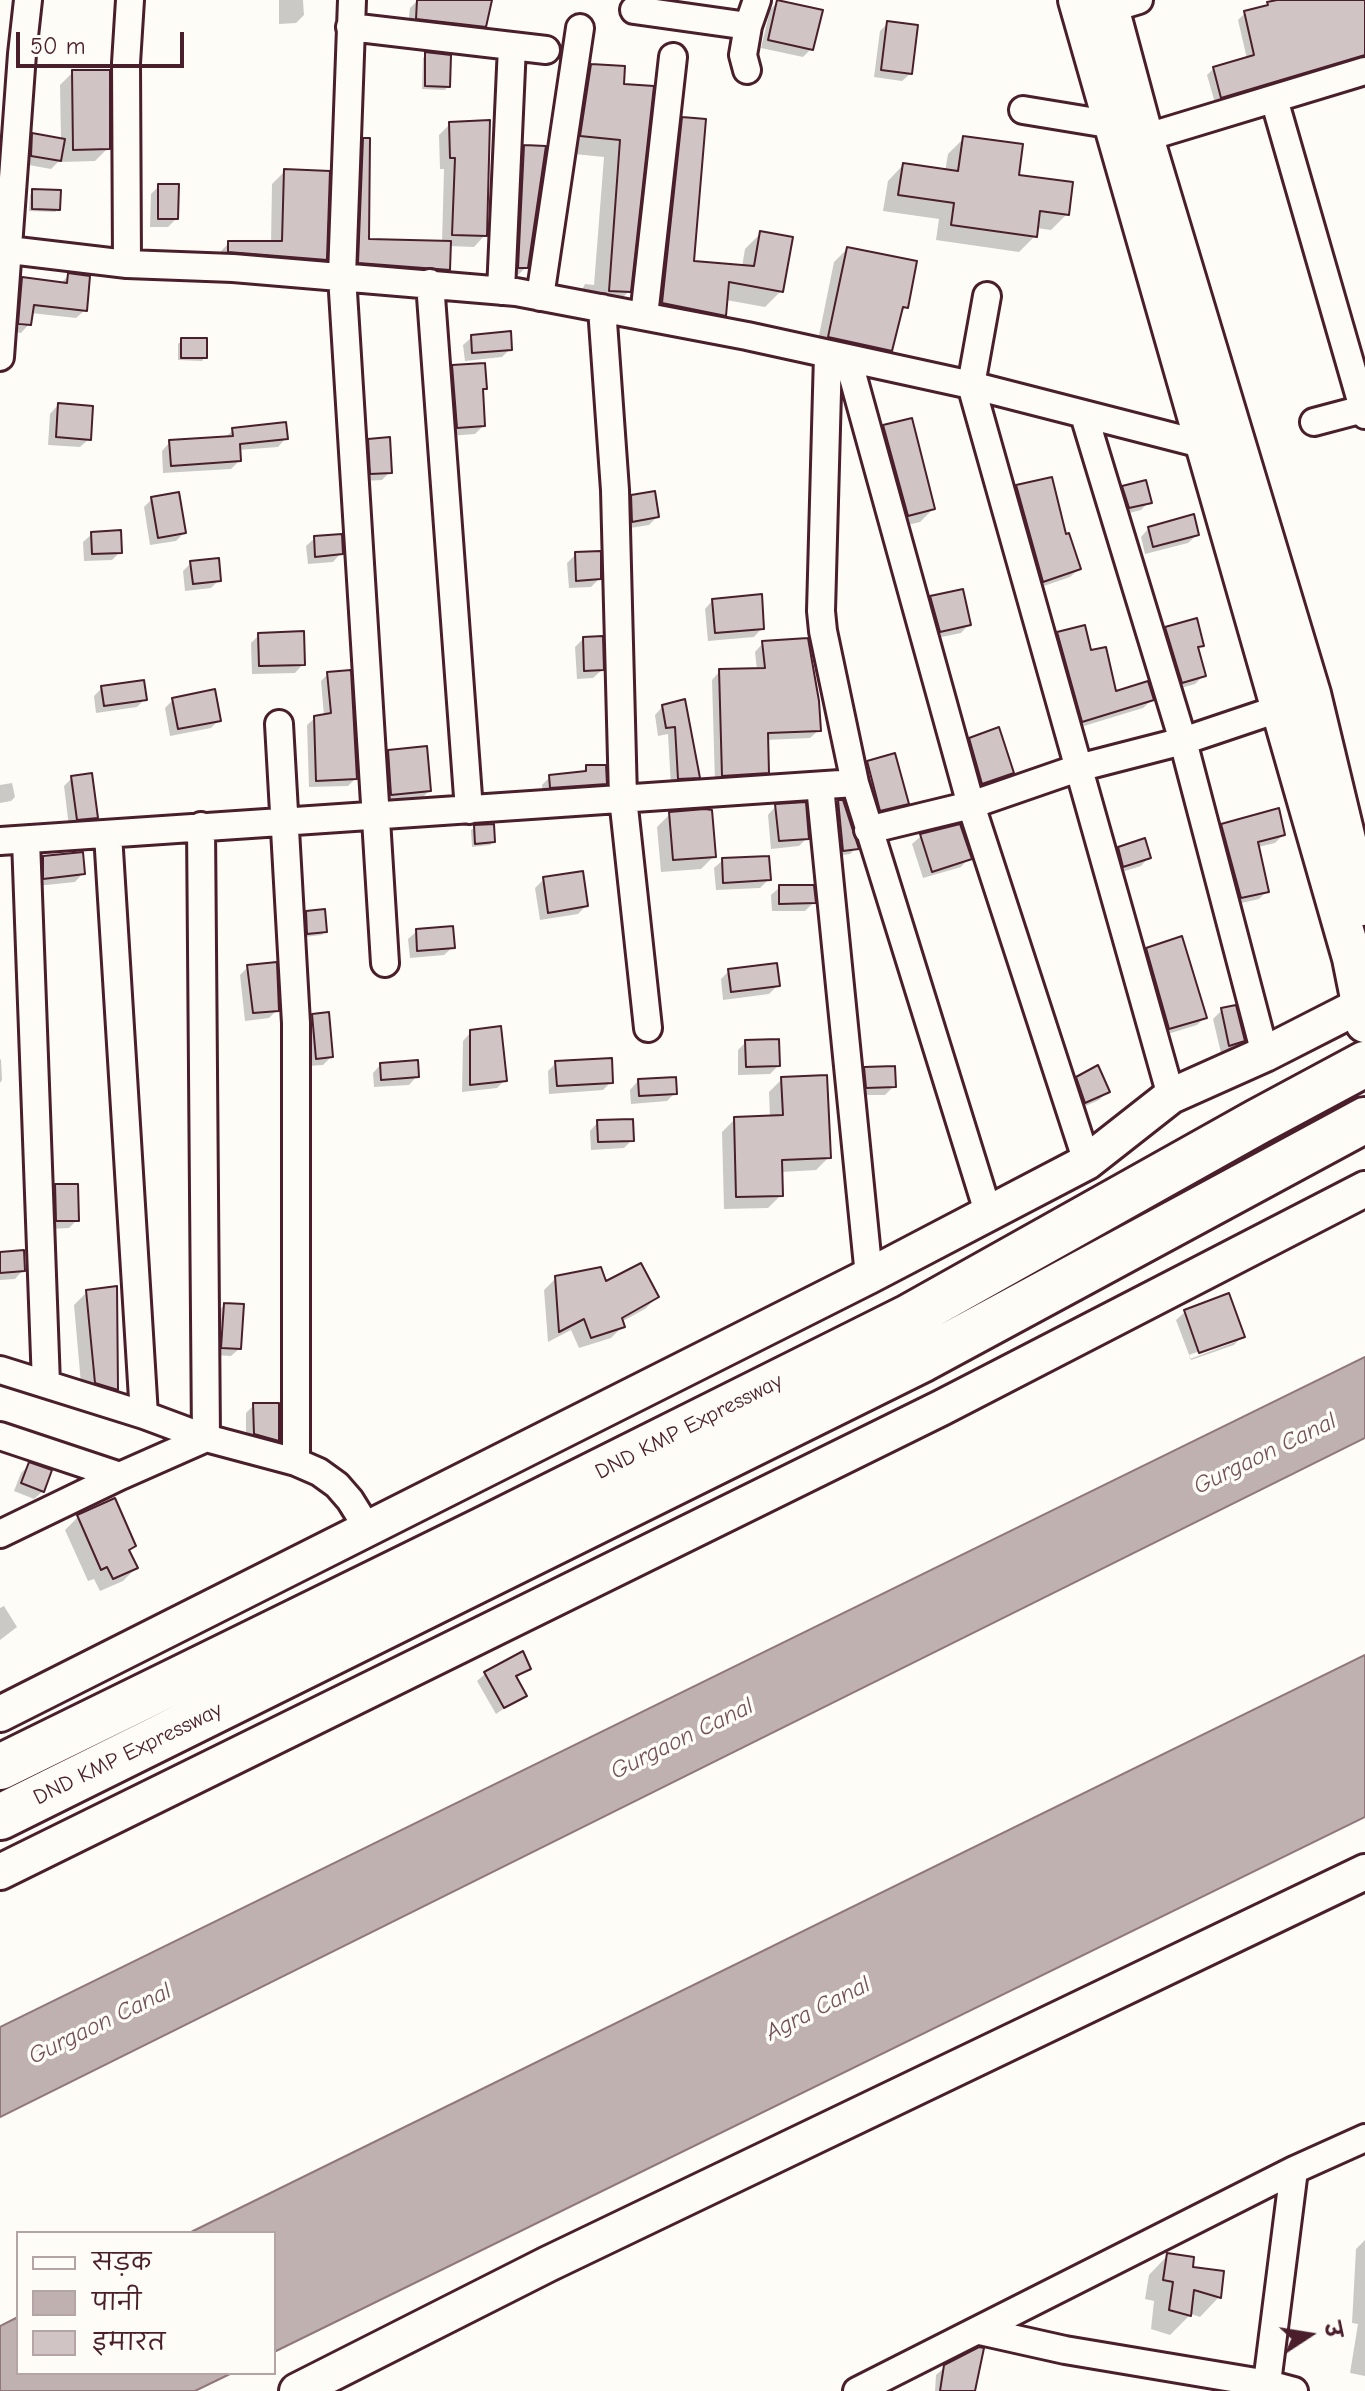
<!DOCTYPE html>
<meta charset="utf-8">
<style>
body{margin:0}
#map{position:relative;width:1365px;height:2391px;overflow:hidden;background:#fdfcf7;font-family:"Comic Neue","Playpen Sans Deva",sans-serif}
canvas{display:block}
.legend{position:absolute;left:16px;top:2231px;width:260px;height:144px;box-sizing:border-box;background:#fdfcf7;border:2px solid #b5a4a5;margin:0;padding:10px 14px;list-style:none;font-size:24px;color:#4a1f2b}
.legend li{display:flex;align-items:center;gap:16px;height:40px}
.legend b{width:40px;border:2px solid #b5a4a5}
.north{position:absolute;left:1269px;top:2295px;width:80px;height:80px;-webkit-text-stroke:6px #fdfcf7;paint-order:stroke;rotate:78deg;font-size:22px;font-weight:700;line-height:32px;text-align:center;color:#4a1f2b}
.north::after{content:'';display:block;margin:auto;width:28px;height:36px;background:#4a1f2b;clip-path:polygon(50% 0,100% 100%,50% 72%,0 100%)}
.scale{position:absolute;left:16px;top:32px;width:168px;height:36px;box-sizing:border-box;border:4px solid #4a1f2b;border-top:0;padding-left:10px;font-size:24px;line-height:28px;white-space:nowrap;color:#4a1f2b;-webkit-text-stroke:6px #fdfcf7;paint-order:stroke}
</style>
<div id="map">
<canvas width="1365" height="2391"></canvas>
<ul class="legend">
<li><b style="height:10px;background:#fdfcf7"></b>सड़क</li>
<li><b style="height:22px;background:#c0b1b1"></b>पानी</li>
<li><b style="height:22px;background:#d0c5c4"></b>इमारत</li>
</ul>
<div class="north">उ</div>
<div class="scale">50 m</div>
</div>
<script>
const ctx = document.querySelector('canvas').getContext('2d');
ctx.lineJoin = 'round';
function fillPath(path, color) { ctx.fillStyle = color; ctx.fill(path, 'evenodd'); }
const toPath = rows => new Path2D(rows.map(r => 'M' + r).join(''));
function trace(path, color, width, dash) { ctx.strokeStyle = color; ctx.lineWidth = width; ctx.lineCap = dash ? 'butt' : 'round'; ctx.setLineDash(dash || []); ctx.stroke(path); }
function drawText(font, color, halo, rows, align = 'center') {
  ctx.font = font + ' "Comic Neue",sans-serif'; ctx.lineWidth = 7; ctx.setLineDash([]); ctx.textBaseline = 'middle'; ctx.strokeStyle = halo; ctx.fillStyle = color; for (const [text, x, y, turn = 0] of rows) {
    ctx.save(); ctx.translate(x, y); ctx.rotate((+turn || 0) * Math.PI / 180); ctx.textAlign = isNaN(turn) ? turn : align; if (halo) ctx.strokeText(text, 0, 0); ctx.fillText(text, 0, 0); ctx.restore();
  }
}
const water = toPath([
 [1365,1357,1365,1438,0,2117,0,2027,1365,1357],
 [1365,1655,1365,1817,274,2352,274,2233,189,2233,1365,1655],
 [18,2317,18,2373,232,2373,195,2391,0,2391,0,2326,18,2317]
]);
fillPath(water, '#c0b1b1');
trace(water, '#91777b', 2);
fillPath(toPath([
 [279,0,303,0,304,15,296,23,279,24],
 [418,0,472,0,485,26,476,34,408,26,410,8],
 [1284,0,1365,0,1365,60,1215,103,1207,75,1214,68,1247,59,1238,20,1245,13],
 [778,1,811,49,803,57,761,48,770,10],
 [888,23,911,73,902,81,874,77,880,31],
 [426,54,448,86,445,90,422,89,423,58],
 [592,66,623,68,629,291,611,309,581,292,585,284,594,285,604,157,564,153,574,83],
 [73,72,108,148,95,161,61,162,61,159,51,169,23,164,25,144,33,135,61,140,60,85],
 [683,119,692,263,742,267,745,249,761,233,781,291,765,307,726,300,724,315,709,331,647,319,667,135],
 [450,124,485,235,474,247,449,246,449,270,436,282,346,275,351,153,364,140,367,241,442,243,444,169,440,169,439,135],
 [964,138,1017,176,1067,214,1051,230,1036,228,1035,236,1019,252,936,240,939,219,883,211,888,181,903,165,945,172,948,154],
 [524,147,526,267,513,280,511,160],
 [285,171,325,259,312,272,216,256,229,243,271,243,272,184],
 [159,186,176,219,168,227,150,227,151,194],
 [33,191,58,209,55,212,29,211,30,195],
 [847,249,906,307,899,314,891,350,878,363,816,350,834,262],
 [69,275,85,310,76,318,31,313,29,324,21,333,11,331,12,325,25,326,25,322,12,321,14,287,23,279,60,284],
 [472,337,510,349,502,357,465,361,463,345],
 [182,340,205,357,202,361,178,360,178,344],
 [453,367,485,388,481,392,483,426,475,434,449,436,445,375],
 [58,405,89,439,80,447,48,445,50,414],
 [884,427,933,509,920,522,895,528,871,440],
 [233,430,286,438,278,447,238,450,239,461,231,469,163,473,162,451,170,442,224,439],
 [369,441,390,472,382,480,363,481,361,449],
 [1017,487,1065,537,1079,569,1070,577,1035,589,1009,495],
 [1123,488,1149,502,1141,510,1121,515,1115,496],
 [632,497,657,517,649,525,624,529,624,506],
 [152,499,184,533,176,541,150,545,144,507],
 [1149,528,1197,535,1188,543,1145,554,1141,537],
 [92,534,120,552,112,560,84,561,83,542],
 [315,538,341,553,333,562,308,564,306,546],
 [576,554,599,579,591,587,569,588,567,563],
 [191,563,219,580,211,588,185,591,183,571],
 [931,598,969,624,961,633,932,639,923,606],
 [713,600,762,628,754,637,708,641,705,609],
 [1166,628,1202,645,1197,650,1204,675,1195,684,1174,690,1158,637],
 [1058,634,1090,653,1114,693,1152,700,1143,708,1074,729,1050,642],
 [259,635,303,664,295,673,252,674,251,643],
 [583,639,602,670,593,678,577,679,575,647],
 [763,643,819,730,810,738,766,740,767,772,758,780,715,783,712,680,720,671,757,670,755,652],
 [328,674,355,779,348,786,309,787,307,725,315,718,324,716,321,681],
 [102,688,145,699,137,707,96,713,94,696],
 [173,700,219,720,211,728,170,736,165,708],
 [684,701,697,777,689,785,671,786,668,734,658,736,655,715,663,706],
 [970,740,1012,773,999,786,969,796,957,753],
 [389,752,429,791,421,799,383,803,380,760],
 [868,763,907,803,894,816,868,822,855,776],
 [587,767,605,783,596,791,543,795,542,785,550,777,581,773],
 [72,778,96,818,87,826,69,827,64,786],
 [12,783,15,797,11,801,0,803,0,785],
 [838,802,856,848,850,854,837,856,832,809],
 [776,806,807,838,799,846,771,849,768,815],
 [670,814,714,856,701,869,661,872,657,827],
 [1222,826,1283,835,1275,843,1258,847,1267,891,1259,899,1233,905,1214,834],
 [475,827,493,842,490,845,472,847,471,830],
 [921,836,969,858,961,867,923,878,912,844],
 [1119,849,1149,857,1141,866,1115,874,1110,857],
 [44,858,83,873,75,882,36,886,35,867],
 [723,860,769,879,760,888,716,890,714,868],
 [544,879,586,906,578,914,540,920,535,888],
 [780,887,814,902,805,911,772,911,771,895],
 [307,913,325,931,322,935,304,937,303,916],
 [417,931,453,947,444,955,410,958,408,939],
 [1147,949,1205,1017,1197,1025,1161,1036,1139,958],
 [248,967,277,1010,269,1018,245,1021,240,975],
 [729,971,778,985,769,994,723,1000,721,979],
 [1222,1010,1243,1040,1234,1049,1221,1053,1213,1019],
 [313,1016,331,1057,323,1065,308,1066,304,1024],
 [471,1032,505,1080,497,1088,462,1092,463,1041],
 [746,1042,778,1066,770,1074,738,1075,738,1050],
 [1,1059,2,1080,0,1083,0,1060],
 [556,1063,611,1082,603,1090,549,1094,548,1071],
 [381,1064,417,1076,409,1085,374,1087,373,1073],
 [865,1069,894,1086,885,1095,859,1095,857,1077],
 [782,1079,829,1157,816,1170,781,1172,781,1195,768,1208,724,1209,722,1132,735,1119,770,1118,769,1092],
 [1078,1079,1107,1092,1099,1100,1076,1110,1069,1087],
 [638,1081,675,1093,667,1101,631,1104,630,1090],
 [598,1122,632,1140,624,1148,591,1150,590,1131],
 [56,1186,77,1220,69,1228,48,1229,47,1195],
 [0,1254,23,1270,15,1279,0,1280],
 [556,1278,605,1284,657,1297,645,1309,621,1322,623,1326,611,1338,579,1348,571,1330,548,1342,544,1290],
 [87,1292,116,1389,104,1402,82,1395,74,1305],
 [224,1305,240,1348,231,1356,214,1355,216,1314],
 [1185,1312,1242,1336,1234,1345,1191,1360,1176,1320],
 [1235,1338,1235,1342,1190,1359,1189,1355],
 [254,1405,277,1440,269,1448,246,1442,246,1413],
 [29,1465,43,1491,34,1499,14,1491,21,1473],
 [78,1517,134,1546,128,1552,136,1568,123,1581,100,1591,94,1579,88,1581,65,1530],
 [4,1606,17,1627,0,1640,0,1608],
 [522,1654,529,1669,515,1679,524,1695,496,1714,477,1681,485,1674],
 [1365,2240,1365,2376,1350,2373,1358,2324,1352,2323,1356,2249],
 [1168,2255,1190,2268,1219,2297,1200,2317,1191,2314,1170,2335,1151,2329,1154,2301,1145,2299,1149,2275],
 [945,2367,973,2391,935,2391,936,2375]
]), '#0003');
const building = toPath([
 [417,0,492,0,486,27,416,19,417,0],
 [777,0,823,10,813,50,768,40,777,0],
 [1277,0,1365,0,1365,55,1221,98,1213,67,1254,55,1244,11,1268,5,1267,2,1277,0],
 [887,21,918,25,912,74,881,70,887,21],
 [425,52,451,55,450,87,425,86,425,52],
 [591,64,625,66,624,84,654,86,631,292,609,291,620,140,580,136,591,64],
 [72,70,110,70,110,149,73,150,72,70],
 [682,117,706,119,694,261,754,266,760,231,793,237,783,292,729,282,726,316,662,303,682,117],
 [490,120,487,236,452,235,455,158,450,158,449,122,490,120],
 [32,133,65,139,61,161,31,156,32,133],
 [963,136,1023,144,1019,175,1073,182,1069,215,1040,211,1037,237,951,225,954,203,898,195,903,163,958,171,963,136],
 [363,138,370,138,369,239,451,241,450,270,358,263,363,138],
 [524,145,546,146,528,268,518,268,524,145],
 [284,169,330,171,327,260,228,252,228,241,282,241,284,169],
 [158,184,179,184,178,219,158,219,158,184],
 [32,189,61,190,60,210,32,209,32,189],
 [847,247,917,261,908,308,903,307,892,351,828,337,847,247],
 [68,273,90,276,87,311,34,305,31,325,18,324,22,277,67,283,68,273],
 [511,331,512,350,472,353,471,335,511,331],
 [181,338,207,338,207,358,181,358,181,338],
 [485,363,487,389,483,389,485,426,457,428,452,365,485,363],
 [58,403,93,406,91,440,56,437,58,403],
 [912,418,935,509,908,516,883,425,912,418],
 [286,422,288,439,240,444,241,461,171,466,169,440,233,436,232,428,286,422],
 [390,437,392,473,370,474,368,439,390,437],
 [1052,477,1066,534,1069,533,1081,569,1043,582,1016,485,1052,477],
 [1146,480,1152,503,1129,508,1122,486,1146,480],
 [655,491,659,517,632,522,631,495,655,491],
 [179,492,186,533,158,538,151,497,179,492],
 [1194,514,1199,535,1153,547,1148,527,1194,514],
 [121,530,122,553,92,554,91,532,121,530],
 [342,534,343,554,315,557,314,536,342,534],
 [601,551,601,579,576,581,575,552,601,551],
 [219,558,221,581,193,584,190,561,219,558],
 [963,589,971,625,940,632,930,596,963,589],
 [762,594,764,629,715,633,712,599,762,594],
 [1197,618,1204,646,1198,647,1206,676,1182,683,1165,627,1197,618],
 [1085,625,1091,650,1106,647,1116,691,1148,681,1154,700,1082,722,1057,632,1085,625],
 [304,631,305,665,259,666,258,633,304,631],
 [603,636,604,670,584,671,583,637,603,636],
 [808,638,819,701,821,731,768,733,769,773,722,776,719,669,765,668,762,641,808,638],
 [351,670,357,779,316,781,314,716,331,713,327,672,351,670],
 [144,680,147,700,104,706,101,686,144,680],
 [215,689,221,721,178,729,172,698,215,689],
 [685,699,700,778,678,779,675,727,666,728,662,705,685,699],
 [999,727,1014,773,982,784,969,738,999,727],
 [427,746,431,791,391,795,388,750,427,746],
 [895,753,909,804,880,811,867,761,895,753],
 [586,765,606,765,607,784,550,788,549,775,586,771,586,765],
 [92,773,98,818,77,820,71,776,92,773],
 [838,800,843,800,859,849,843,851,838,800],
 [806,802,809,839,779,841,775,804,806,802],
 [1279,808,1285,835,1258,842,1269,892,1241,898,1221,824,1279,808],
 [705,809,712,810,716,857,673,860,669,812,705,809],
 [494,824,495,842,475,844,474,825,494,824],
 [960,824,972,859,932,872,920,834,960,824],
 [1145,838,1151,858,1123,867,1118,847,1145,838],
 [83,852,85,874,43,879,43,856,83,852],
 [769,856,771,880,723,883,722,858,769,856],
 [583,871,588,906,548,913,543,877,583,871],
 [779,885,814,885,816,903,779,904,779,885],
 [325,909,327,932,307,934,306,911,325,909],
 [453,926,455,948,417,951,416,929,453,926],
 [1182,936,1207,1018,1169,1029,1146,948,1182,936],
 [277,962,279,1011,253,1013,247,965,277,962],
 [777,963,780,986,731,992,728,969,777,963],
 [1236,1005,1245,1041,1229,1046,1221,1008,1236,1005],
 [329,1012,333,1057,316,1059,312,1014,329,1012],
 [501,1026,507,1081,470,1085,470,1030,501,1026],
 [779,1039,780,1066,746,1067,745,1040,779,1039],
 [612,1058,613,1083,557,1086,555,1061,612,1058],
 [418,1060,419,1077,381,1080,380,1063,418,1060],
 [1098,1065,1110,1092,1085,1103,1076,1077,1098,1065],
 [895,1066,896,1087,866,1088,864,1067,895,1066],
 [827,1075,831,1158,782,1160,783,1196,736,1197,734,1117,783,1115,781,1077,827,1075],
 [676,1077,677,1094,639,1096,638,1079,676,1077],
 [633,1119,634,1141,598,1142,597,1120,633,1119],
 [55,1184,78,1184,79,1221,56,1221,55,1184],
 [24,1250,25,1271,0,1273,0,1252,24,1250],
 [641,1263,659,1297,622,1318,625,1327,591,1338,584,1319,559,1332,555,1276,601,1267,606,1281,641,1263],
 [117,1286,118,1390,95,1383,86,1290,117,1286],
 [1229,1293,1245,1337,1199,1353,1184,1310,1229,1293],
 [224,1303,244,1304,241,1349,221,1348,224,1303],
 [253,1403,279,1403,279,1441,254,1434,253,1403],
 [29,1462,52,1470,44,1492,21,1483,29,1462],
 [115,1498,136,1546,129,1550,138,1568,113,1579,107,1567,101,1570,77,1515,115,1498],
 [523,1651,531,1669,516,1676,527,1696,504,1708,484,1672,523,1651],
 [1167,2253,1194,2257,1193,2267,1224,2271,1221,2298,1194,2290,1191,2316,1169,2310,1173,2282,1163,2280,1167,2253],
 [979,2347,984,2348,975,2391,940,2391,944,2365,979,2347]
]);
fillPath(building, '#d0c5c4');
trace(building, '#4a1f2b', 2);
const minor = toPath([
 [352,0,342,276,385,963],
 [634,10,748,26],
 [1093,14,1139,0],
 [350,27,546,50],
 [747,70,743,55,748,26,757,0],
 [1274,99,1365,415],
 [1023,110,1114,125],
 [1144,138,1365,71],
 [0,249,127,264,233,268,516,292,747,336,971,385,1205,445],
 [127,264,126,63,130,0],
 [430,283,469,810],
 [501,291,512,46],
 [987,296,971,385,1171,1096],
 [540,297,580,28],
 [602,308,615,490,623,798,648,1028],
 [644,316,673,57],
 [828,355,821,611,823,631,855,783,988,1212],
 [0,357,22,54,28,0],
 [848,359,971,805,1087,1162],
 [1084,415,1183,741,1265,1054],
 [1314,422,1363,409],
 [279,724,296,1023,296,1462],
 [820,786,869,1276],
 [868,830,971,805,1078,768,1183,741,1281,708],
 [108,834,144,1415],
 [26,840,46,1384],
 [0,841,855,783],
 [0,1370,144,1415,206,1438,296,1462,319,1472,337,1485,350,1500,368,1529],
 [0,1436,120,1476],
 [0,1534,120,1476,206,1438,201,826],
 [980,2331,1065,2350,1268,2384,1294,2391],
 [857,2391,1294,2170,1365,2138],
 [1266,2391,1294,2170]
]);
const tertiary = toPath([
 [0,1714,869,1276,1087,1162,1171,1096,1265,1054,1365,1003],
 [0,1872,941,1408,1365,1189],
 [297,2391,548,2264,1365,1872]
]);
const secondary = toPath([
 [1078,0,1352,958,1365,1023],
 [1107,0,1144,138,1311,694,1362,906]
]);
const trunk = toPath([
 [0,1767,485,1529,909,1317,1257,1122,1365,1064],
 [0,1817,923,1359,1365,1120]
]);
trace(minor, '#4a1f2b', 32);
trace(tertiary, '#4a1f2b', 40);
trace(secondary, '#4a1f2b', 44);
trace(trunk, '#4a1f2b', 50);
trace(minor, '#fdfcf7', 26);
trace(tertiary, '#fdfcf7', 34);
trace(secondary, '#fdfcf7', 38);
trace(trunk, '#fdfcf7', 44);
drawText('22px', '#4a1f2b', '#fdfcf7', [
 ["DND KMP Expressway",689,1427,-27],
 ["DND KMP Expressway",128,1754,-26]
]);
drawText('italic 24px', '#73525a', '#fdfcf7', [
 ["Gurgaon Canal",1265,1454,-26],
 ["Gurgaon Canal",682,1739,-26],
 ["Agra Canal",818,2009,-27],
 ["Gurgaon Canal",100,2024,-26]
]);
</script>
